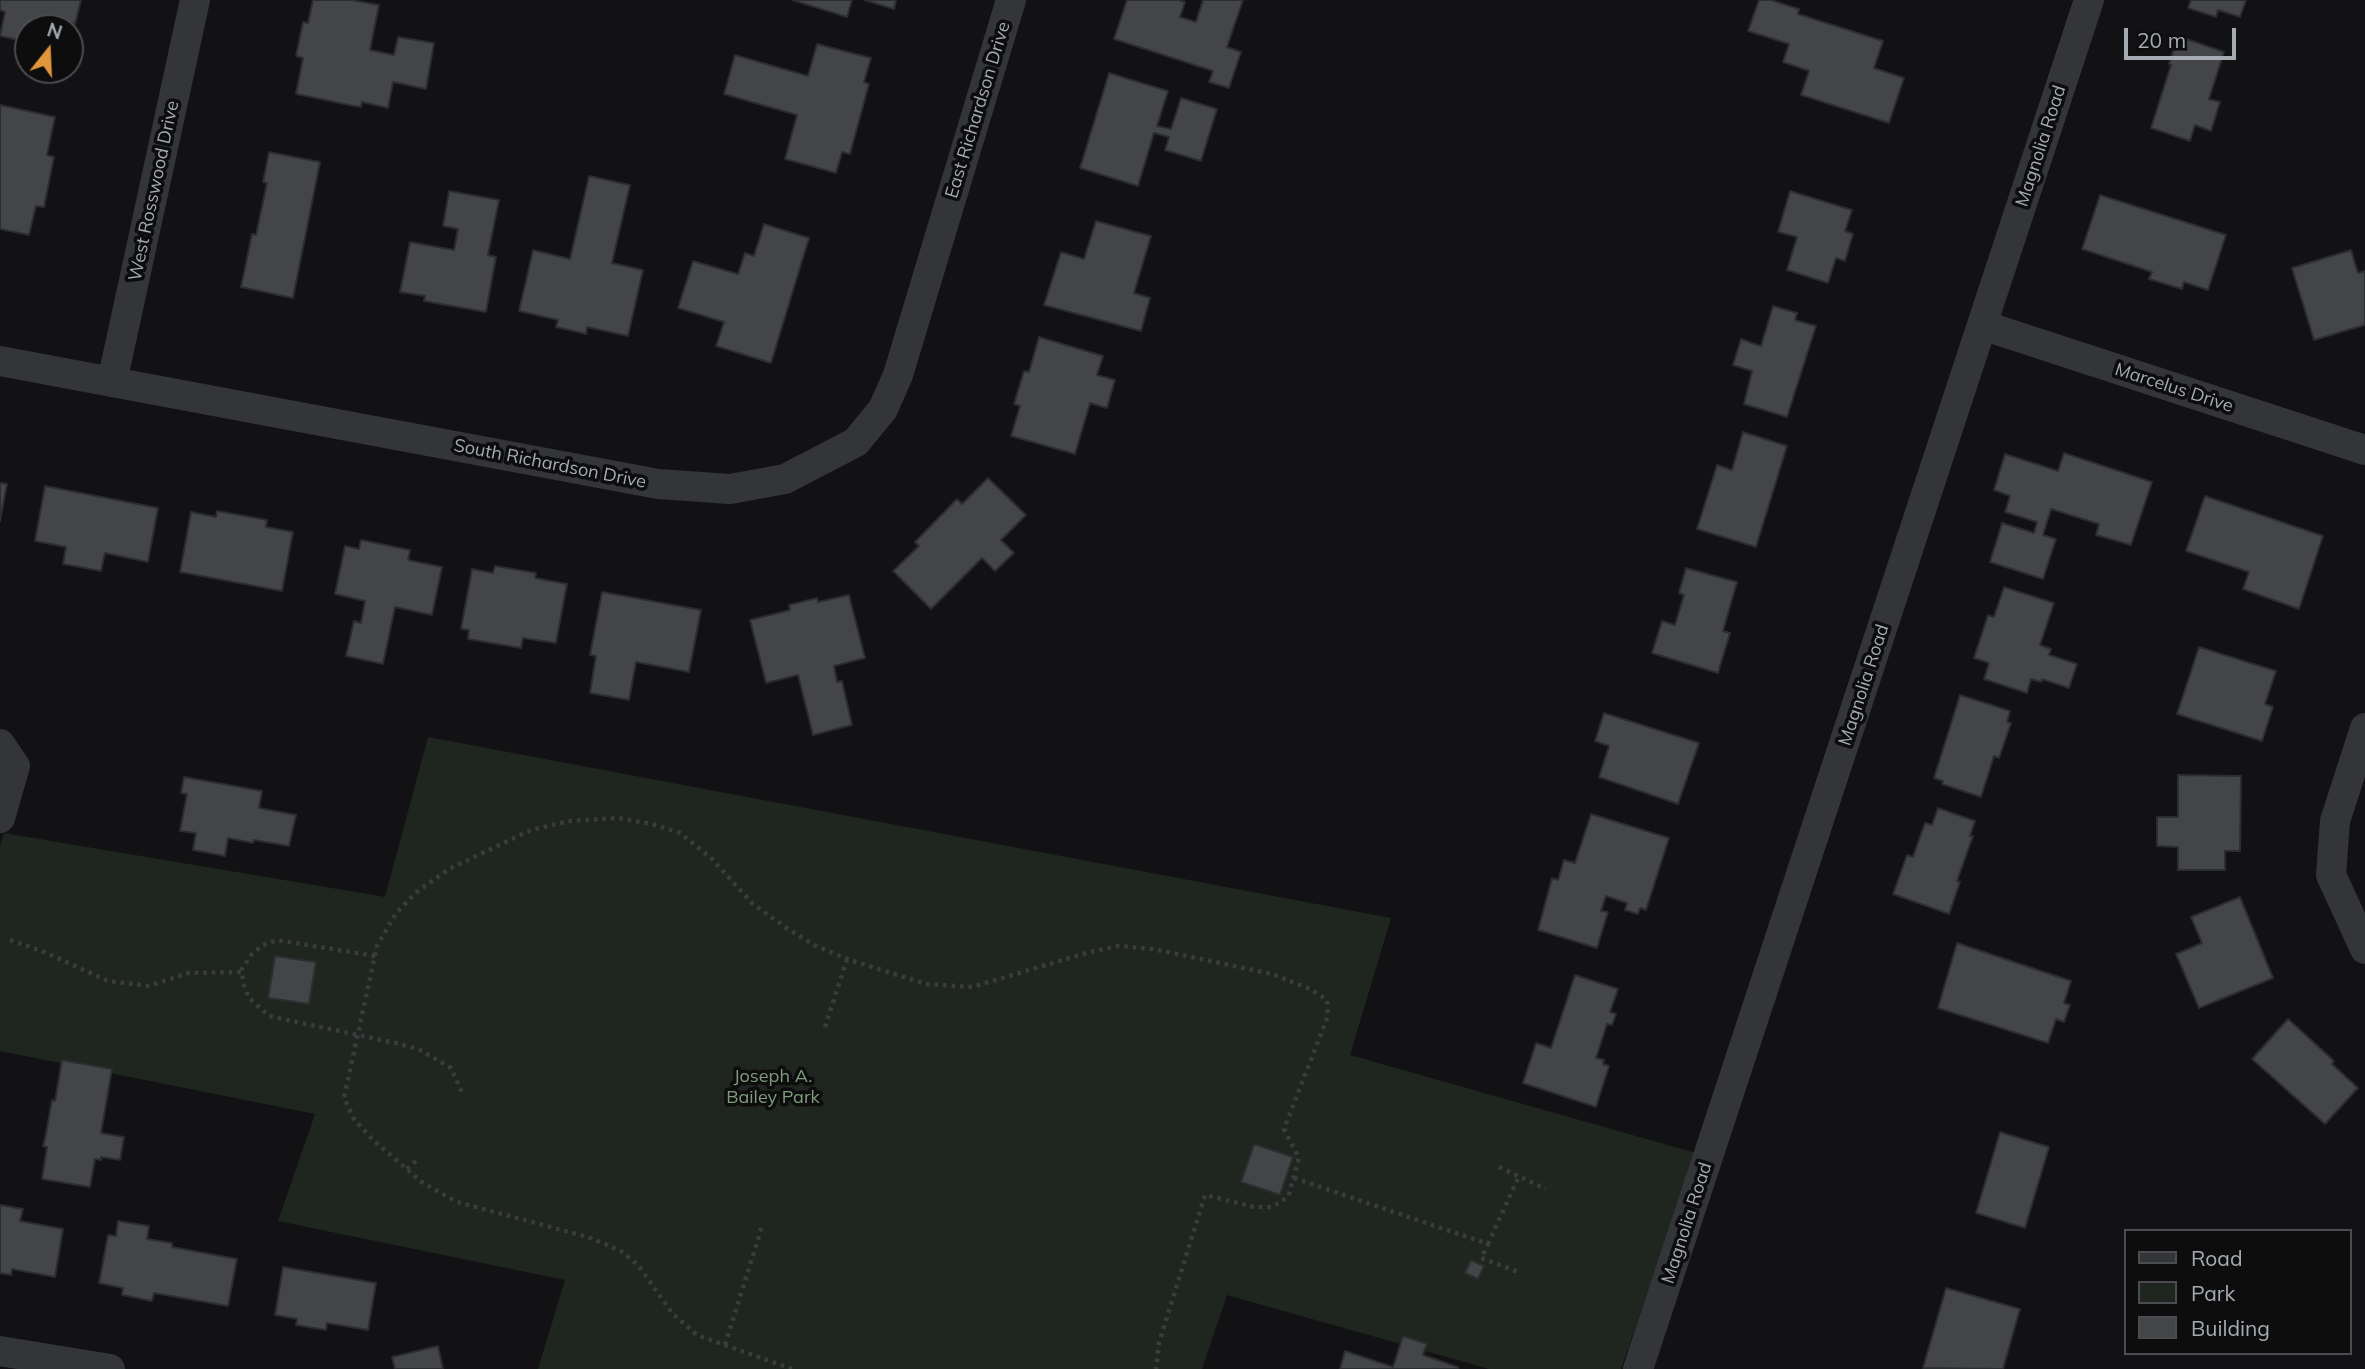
<!DOCTYPE html>
<style>
body{margin:0}
#map{position:relative;width:2365px;height:1369px;overflow:hidden;background:#121214;font-family:Mulish,sans-serif}
canvas{display:block}
.legend{position:absolute;left:2124px;top:1229px;width:228px;height:126px;box-sizing:border-box;background:#0d0d0e;border:2px solid #4a4c50;margin:0;padding:9px 12px;list-style:none;font-size:21px;color:#a5abb3}
.legend li{display:flex;align-items:center;gap:14px;height:35px}
.legend b{width:35px;border:2px solid #4a4c50}
.north{position:absolute;left:14px;top:14px;width:70px;height:70px;box-sizing:border-box;background:#0d0d0e;border:2px solid #4a4c50;border-radius:50%;rotate:18deg;font-size:19px;font-weight:700;line-height:28px;text-align:center;color:#a5abb3}
.north::after{content:'';display:block;margin:auto;width:24px;height:32px;background:#e2963b;clip-path:polygon(50% 0,100% 100%,50% 72%,0 100%)}
.scale{position:absolute;left:2124px;top:28px;width:112px;height:32px;box-sizing:border-box;border:4px solid #a5abb3;border-top:0;padding-left:9px;font-size:21px;line-height:24px;white-space:nowrap;color:#a5abb3;-webkit-text-stroke:5px #0d0d0e;paint-order:stroke}
</style>
<div id="map">
<canvas width="2365" height="1369"></canvas>
<ul class="legend">
<li><b style="height:9px;background:#333538"></b>Road</li>
<li><b style="height:19px;background:#1f261f"></b>Park</li>
<li><b style="height:19px;background:#444549"></b>Building</li>
</ul>
<div class="north">N</div>
<div class="scale">20 m</div>
</div>
<script>
const ctx = document.querySelector('canvas').getContext('2d');
ctx.lineJoin = 'round';
function fillPath(path, color) { ctx.fillStyle = color; ctx.fill(path, 'evenodd'); }
const toPath = rows => new Path2D(rows.map(r => 'M' + r).join(''));
function trace(path, color, width, dash) { ctx.strokeStyle = color; ctx.lineWidth = width; ctx.lineCap = dash ? 'butt' : 'round'; ctx.setLineDash(dash || []); ctx.stroke(path); }
function drawText(font, color, halo, rows, align = 'center') {
  ctx.font = font + ' Mulish,sans-serif'; ctx.lineWidth = 7; ctx.setLineDash([]); ctx.textBaseline = 'middle'; ctx.strokeStyle = halo; ctx.fillStyle = color; for (const [text, x, y, turn = 0] of rows) {
    ctx.save(); ctx.translate(x, y); ctx.rotate((+turn || 0) * Math.PI / 180); ctx.textAlign = isNaN(turn) ? turn : align; if (halo) ctx.strokeText(text, 0, 0); ctx.fillText(text, 0, 0); ctx.restore();
  }
}
fillPath(toPath([
 [428,737,1391,918,1350,1055,1696,1153,1621,1369,1489,1369,1227,1295,1202,1369,538,1369,565,1280,278,1221,315,1114,0,1051,0,847,4,833,385,897]
]), '#1f261f');
const building = toPath([
 [0,0,81,0,75,24,67,22,66,28,28,28,28,42,0,36,5,12,0,10,0,0],
 [313,0,351,0,379,5,370,50,394,55,398,37,434,43,426,89,393,82,388,108,362,102,361,107,354,106,296,94,303,58,296,56,303,22,308,23,313,0],
 [792,0,852,0,847,17,792,0],
 [864,0,896,0,894,9,864,0],
 [1127,0,1179,0,1185,2,1180,17,1196,22,1203,0,1243,0,1227,47,1241,52,1229,88,1209,82,1213,71,1114,39,1127,0],
 [1759,0,1771,0,1799,9,1798,14,1883,41,1874,68,1904,78,1889,123,1801,95,1809,71,1783,62,1789,44,1748,31,1759,0],
 [2191,0,2246,0,2240,17,2218,10,2216,17,2188,8,2191,0],
 [2178,36,2224,52,2209,99,2220,102,2211,131,2195,125,2190,141,2151,128,2171,65,2169,64,2178,36],
 [817,44,871,58,864,82,869,84,850,154,842,152,836,173,785,159,797,115,724,94,735,55,808,76,817,44],
 [1109,73,1168,91,1157,126,1171,129,1181,98,1217,109,1201,161,1165,150,1169,137,1154,133,1138,186,1080,168,1109,73],
 [0,105,55,117,47,155,54,157,44,207,36,206,29,235,0,229,0,105],
 [269,152,320,162,293,298,241,287,252,234,256,235,267,183,263,182,269,152],
 [589,176,630,185,612,263,643,270,628,336,587,327,586,334,556,327,558,320,519,311,533,250,570,259,589,176],
 [449,191,499,200,488,255,496,257,486,312,424,301,425,296,400,292,410,242,454,250,458,229,443,226,449,191],
 [1790,191,1852,210,1845,231,1853,234,1845,261,1836,258,1828,283,1787,270,1797,237,1778,232,1790,191],
 [2100,195,2226,235,2208,290,2184,282,2182,289,2149,279,2152,272,2082,249,2100,195],
 [1096,221,1151,236,1134,293,1150,298,1141,331,1044,305,1061,252,1084,259,1096,221],
 [764,224,809,238,771,363,716,346,724,322,678,308,693,261,738,274,745,253,754,256,764,224],
 [2351,250,2358,273,2365,271,2365,325,2314,340,2292,268,2351,250],
 [1773,306,1797,313,1795,320,1816,326,1787,417,1744,404,1752,371,1733,365,1741,339,1761,346,1773,306],
 [1039,337,1103,356,1097,375,1115,380,1107,408,1090,403,1075,454,1011,436,1020,406,1014,404,1024,371,1029,372,1039,337],
 [1743,432,1787,446,1756,547,1697,529,1717,465,1732,470,1743,432],
 [2064,453,2152,482,2131,545,2096,535,2099,524,2051,509,2043,535,2056,539,2043,579,1990,562,2002,523,2034,533,2037,522,2005,512,2010,496,1994,490,2005,454,2058,471,2064,453],
 [988,478,1026,515,1001,540,1014,553,995,571,982,558,931,609,893,571,919,546,915,542,957,499,962,504,988,478],
 [0,483,7,484,0,521,0,483],
 [45,486,158,508,148,562,105,553,101,571,63,564,66,547,35,541,45,486],
 [2205,496,2323,536,2299,609,2243,589,2249,572,2186,551,2205,496],
 [217,511,267,520,266,527,293,532,282,591,180,572,191,512,216,517,217,511],
 [361,540,410,550,408,560,442,567,432,615,395,607,383,664,346,656,354,621,361,623,365,601,335,594,345,546,359,549,361,540],
 [495,566,536,573,535,578,567,584,556,643,523,638,521,648,468,639,469,630,461,629,472,569,493,573,495,566],
 [1686,568,1737,582,1723,631,1730,633,1718,673,1652,653,1662,621,1675,625,1684,595,1679,593,1686,568],
 [2004,587,2054,603,2040,645,2051,649,2049,655,2077,664,2069,688,2042,679,2041,682,2031,679,2027,693,1984,679,1989,663,1974,658,1988,615,1994,617,2004,587],
 [602,592,701,610,689,672,636,662,629,700,590,693,596,656,590,655,602,592],
 [849,595,865,658,834,666,837,682,842,681,852,725,813,735,798,675,766,683,750,620,790,610,789,605,817,598,818,602,849,595],
 [2199,647,2276,671,2265,704,2273,707,2262,741,2177,714,2199,647],
 [1960,695,2010,711,2007,722,2011,723,1999,758,1994,756,1981,797,1942,784,1943,781,1934,778,1960,695],
 [1604,713,1699,743,1678,804,1599,777,1609,746,1595,741,1604,713],
 [2178,775,2241,776,2240,851,2225,851,2225,870,2178,870,2178,847,2157,846,2157,817,2178,817,2178,775],
 [184,777,262,791,259,808,296,815,289,846,254,840,253,843,228,838,225,856,193,850,196,833,180,831,187,794,181,793,184,777],
 [1938,808,1975,821,1970,836,1973,836,1957,881,1960,882,1949,914,1893,894,1907,855,1913,857,1925,823,1932,825,1938,808],
 [1591,814,1669,838,1646,910,1640,908,1638,914,1625,910,1627,903,1606,896,1601,911,1608,912,1597,948,1538,930,1552,878,1558,880,1564,860,1575,863,1591,814],
 [2240,897,2273,978,2199,1008,2176,954,2202,943,2191,917,2240,897],
 [1957,943,2071,981,2064,1003,2070,1005,2064,1022,2056,1019,2048,1043,1938,1008,1957,943],
 [275,956,316,962,309,1004,268,998,275,956],
 [1575,975,1618,989,1610,1012,1616,1014,1612,1025,1607,1024,1596,1058,1604,1060,1603,1064,1609,1066,1596,1107,1523,1083,1536,1043,1551,1048,1575,975],
 [2288,1019,2334,1061,2332,1064,2358,1088,2325,1124,2252,1059,2288,1019],
 [62,1060,112,1069,101,1133,124,1137,120,1160,101,1157,101,1160,95,1159,90,1187,42,1179,47,1147,43,1146,45,1139,52,1100,55,1101,62,1060],
 [2000,1132,2049,1147,2025,1228,1976,1213,2000,1132],
 [1254,1144,1293,1157,1280,1195,1241,1182,1254,1144],
 [0,1205,23,1209,20,1221,63,1229,55,1277,12,1269,11,1275,0,1273,0,1205],
 [118,1221,149,1226,147,1239,172,1243,172,1247,237,1259,228,1306,154,1293,152,1301,122,1295,123,1288,99,1283,108,1235,116,1236,118,1221],
 [1471,1260,1484,1266,1478,1279,1465,1273,1471,1260],
 [283,1267,376,1283,368,1330,327,1323,326,1330,296,1325,297,1319,275,1315,283,1267],
 [1946,1288,2020,1309,2003,1369,1923,1368,1946,1288],
 [1403,1336,1427,1344,1423,1355,1458,1367,1458,1369,1340,1369,1345,1351,1393,1367,1403,1336],
 [438,1346,443,1369,395,1369,392,1357,438,1346]
]);
fillPath(building, '#444549');
trace(building, '#2c2d2f', 2);
trace(toPath([
 [10,940,42,951,108,981,149,986,188,973,242,972],
 [375,956,277,940,263,945,252,954,242,969,243,983,249,998,269,1016,400,1044,420,1050,451,1068,462,1093],
 [825,1027,847,959],
 [1499,1167,1546,1189],
 [407,1169,417,1160],
 [1294,1178,1488,1244,1481,1258,1518,1272],
 [1488,1244,1519,1176],
 [725,1345,763,1223],
 [792,1369,697,1335,672,1313,638,1265,621,1251,588,1237,457,1202,423,1183,373,1140,354,1119,344,1098,377,946,396,913,418,891,449,869,531,830,570,821,618,818,652,824,680,833,711,858,753,904,788,929,814,945,847,959,926,984,972,987,1090,952,1119,946,1153,949,1272,974,1310,989,1327,1000,1328,1016,1284,1129,1299,1158,1288,1197,1272,1207,1254,1207,1205,1195,1159,1343,1156,1369]
]), '#3a3c3f', 4.5, [3.5, 5]);
trace(toPath([
 [1982,325,2365,450],
 [0,361,658,484,730,489,785,479,856,442,883,409,898,375,1011,0],
 [112,382,195,0],
 [2365,728,2335,821,2331,875,2365,949],
 [0,744,15,766,0,818],
 [0,1351,110,1369],
 [1638,1369,2089,0]
]), '#333538', 30);
drawText('18px', '#a5abb3', '#0d0d0e', [
 ["East Richardson Drive",978,110,-73],
 ["Magnolia Road",2041,146,-72],
 ["West Rosswood Drive",154,191,-78],
 ["Marcelus Drive",2174,388,18],
 ["South Richardson Drive",550,464,11],
 ["Magnolia Road",1864,685,-72],
 ["Magnolia Road",1687,1223,-72]
]);
drawText('18px', '#7f9d7d', '#0d0d0e', [
 ["Joseph A.",773,1077],
 ["Bailey Park",773,1098]
]);
</script>
